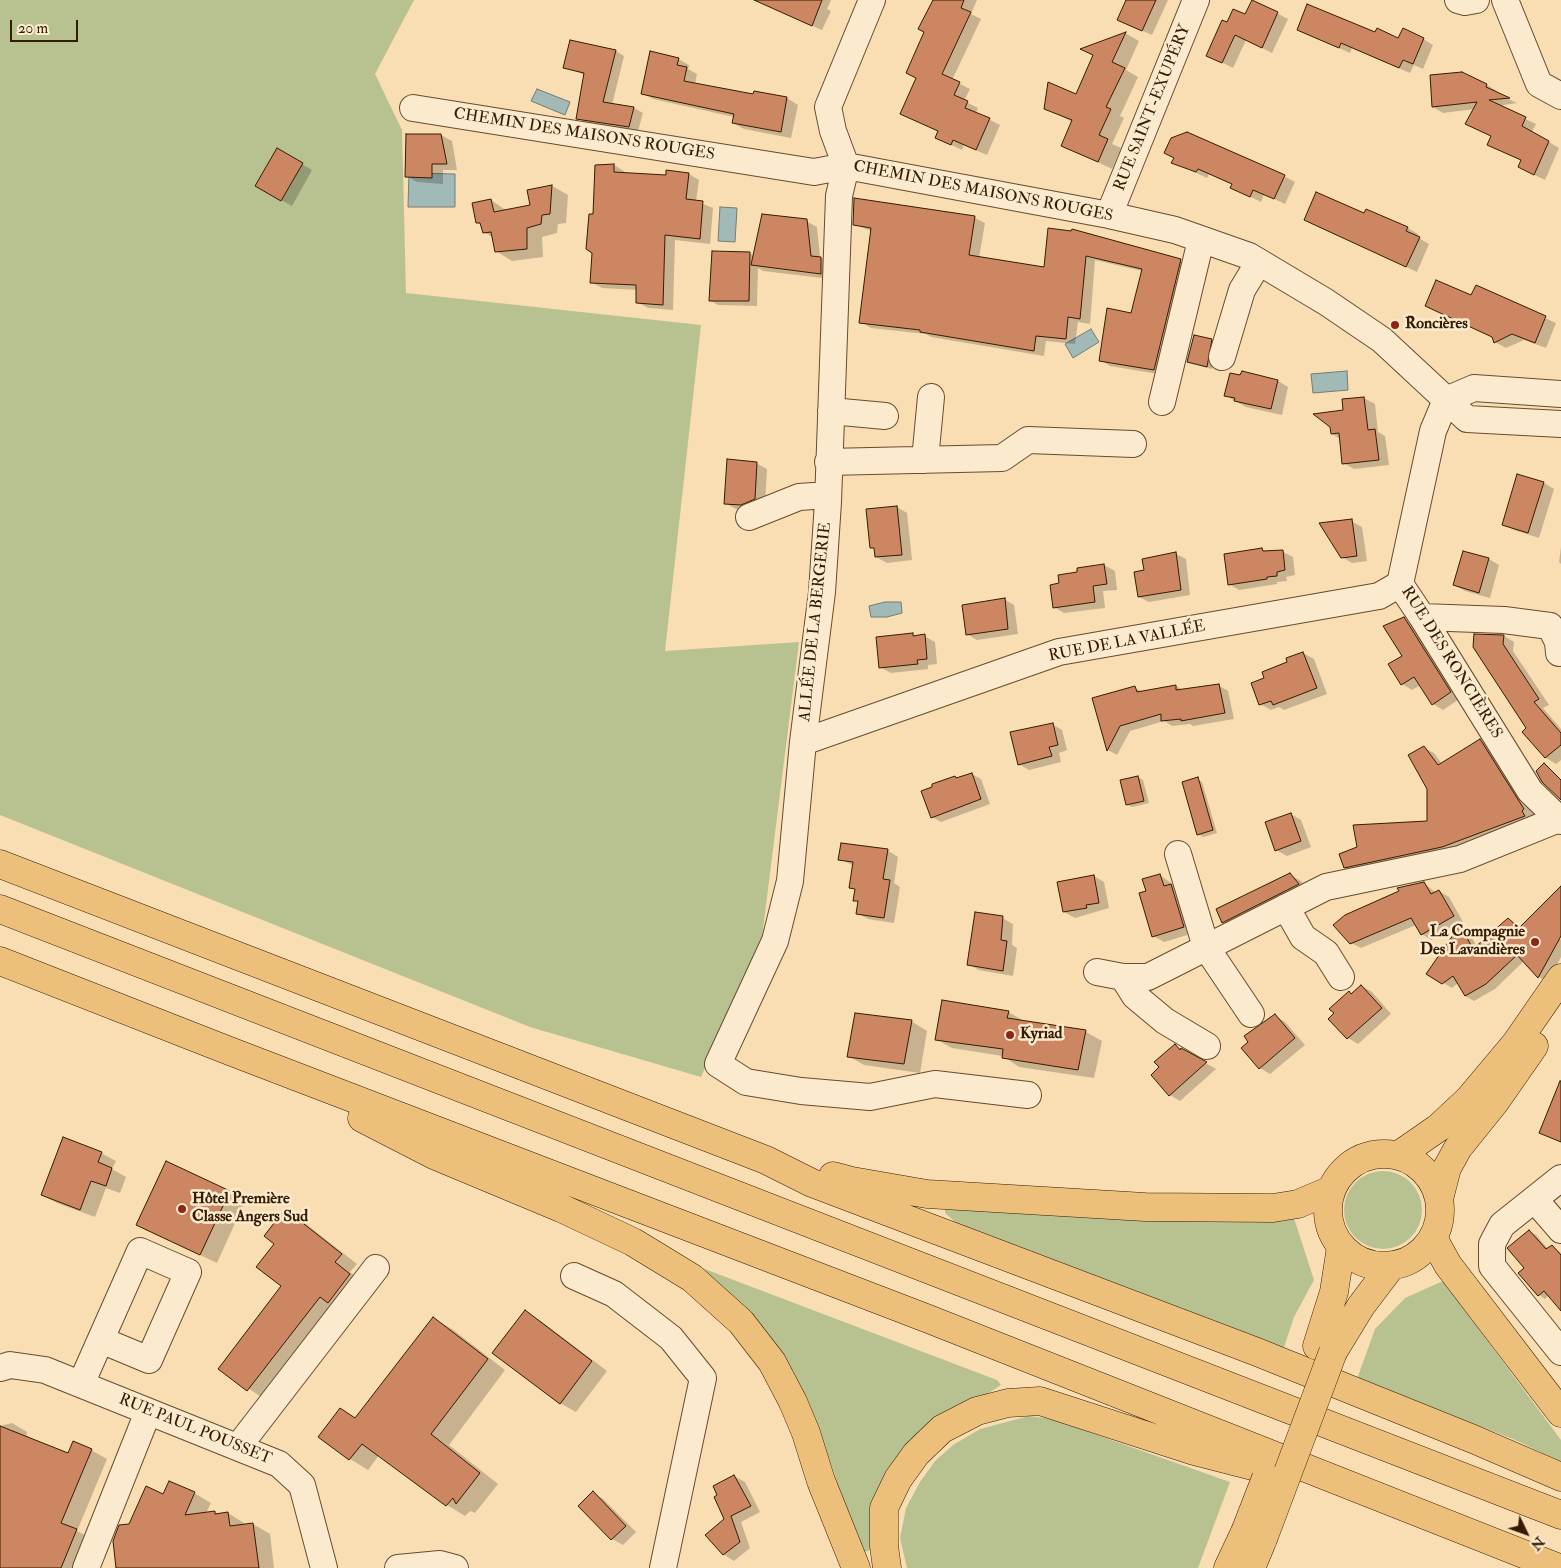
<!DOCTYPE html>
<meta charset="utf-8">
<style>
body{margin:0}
#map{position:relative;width:1561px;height:1568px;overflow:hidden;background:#f9deb3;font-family:"IM FELL Double Pica",serif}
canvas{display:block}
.north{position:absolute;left:1501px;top:1508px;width:50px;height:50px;-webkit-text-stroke:4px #fbeace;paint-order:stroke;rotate:132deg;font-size:14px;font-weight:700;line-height:20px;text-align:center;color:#351b00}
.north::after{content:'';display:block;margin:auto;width:18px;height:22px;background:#351b00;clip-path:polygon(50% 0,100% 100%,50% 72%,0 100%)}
.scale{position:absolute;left:10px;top:20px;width:68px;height:22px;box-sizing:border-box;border:2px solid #351b00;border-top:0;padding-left:6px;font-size:15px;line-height:18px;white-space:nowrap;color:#351b00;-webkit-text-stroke:4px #fbeace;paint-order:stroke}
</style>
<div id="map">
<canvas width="1561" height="1568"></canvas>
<div class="north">N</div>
<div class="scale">20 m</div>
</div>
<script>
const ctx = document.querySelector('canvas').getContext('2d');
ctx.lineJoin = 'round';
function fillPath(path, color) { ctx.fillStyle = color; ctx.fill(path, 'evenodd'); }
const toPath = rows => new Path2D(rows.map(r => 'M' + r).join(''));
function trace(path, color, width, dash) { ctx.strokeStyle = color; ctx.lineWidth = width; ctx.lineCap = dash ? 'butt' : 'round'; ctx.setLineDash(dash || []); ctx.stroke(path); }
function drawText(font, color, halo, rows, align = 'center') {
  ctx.font = font + ' "IM FELL Double Pica",serif'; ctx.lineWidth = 5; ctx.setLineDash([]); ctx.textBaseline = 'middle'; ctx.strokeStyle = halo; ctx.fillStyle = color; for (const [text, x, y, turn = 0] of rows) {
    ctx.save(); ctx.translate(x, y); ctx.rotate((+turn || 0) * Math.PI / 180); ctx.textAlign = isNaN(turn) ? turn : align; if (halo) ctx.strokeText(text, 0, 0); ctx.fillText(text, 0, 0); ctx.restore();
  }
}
fillPath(toPath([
 [0,0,414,0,375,74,402,130,406,293,701,325,665,651,799,642,762,937,701,1077,530,1027,0,815],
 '1344 1210a39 39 0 1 1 78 0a39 39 0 1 1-78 0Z',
 [945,1206,1292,1212,1314,1280,1294,1317,1283,1350,963,1229,945,1213],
 [702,1268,997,1380,1001,1385,987,1394,950,1411,873,1540,870,1550,865,1552,860,1549,817,1423,792,1375,699,1272],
 [1443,1281,1561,1440,1561,1462,1513,1439,1357,1379,1375,1329,1405,1298],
 [1029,1416,1052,1419,1230,1482,1198,1568,907,1568,900,1538,906,1508,920,1482,935,1461,953,1445,980,1429]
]), '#b8c291');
const water = toPath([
 [537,89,570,102,565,115,531,101,537,89],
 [409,173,455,174,455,207,408,207,409,173],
 [720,207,737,208,735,242,718,241,720,207],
 [1091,329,1099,342,1073,358,1065,344,1091,329],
 [1347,371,1348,390,1313,393,1311,374,1347,371],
 [885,602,901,602,902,613,887,617,871,617,869,606,885,602]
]);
fillPath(water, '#a2bab7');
trace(water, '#767a6e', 1);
fillPath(toPath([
 [789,0,831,0,827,9,831,11,822,30,794,18],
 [934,0,977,0,971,14,981,19,952,80,970,89,964,101,978,108,976,113,1000,125,987,155,964,145,962,150,947,143,936,137,939,132,902,114,918,79,925,31],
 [1126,0,1168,0,1152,35,1129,25],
 [1277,13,1288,19,1272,53,1246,40,1233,68,1207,55,1228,24,1245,16],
 [1298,30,1376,34,1399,40,1423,39,1433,45,1423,69,1414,65,1410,73,1352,48,1350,53],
 [1125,33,1139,41,1126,70,1138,77,1120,116,1124,118,1112,144,1121,148,1112,169,1062,145,1072,122,1046,108,1076,96,1094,56,1082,49],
 [571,41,616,51,624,56,612,105,634,108,643,113,638,131,586,123,577,118,585,75,564,67],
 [678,59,689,65,688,69,697,74,695,84,754,96,755,93,787,98,798,105,791,138,744,129,733,123,734,117,653,99,642,93],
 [1487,85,1497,91,1496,93,1517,103,1498,106,1536,124,1532,132,1559,148,1545,180,1530,173,1522,161,1489,144,1492,137,1467,124,1475,109,1443,113,1433,107],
 [441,135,452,141,457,170,443,170,443,184,417,182,406,176],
 [278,150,312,170,292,206,256,186],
 [1173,162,1284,176,1295,182,1285,204,1264,194,1261,202,1232,188,1233,185,1209,174,1207,178],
 [614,165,624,171,624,174,668,176,689,174,699,180,696,201,713,208,710,244,675,240,673,310,648,308,637,302,638,290,602,288,591,282,595,215],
 [552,186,568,195,566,223,558,224,557,233,542,237,543,257,512,261,496,251,494,238,484,232,482,225,477,222,491,200,507,211,531,206],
 [855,200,975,218,985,223,979,258,1045,269,1049,229,1180,261,1190,266,1164,375,1110,366,1100,360,1132,314,1142,271,1095,260,1090,324,1078,322,1075,344,1046,341,1044,356,931,337,926,334,871,328,861,322,871,231,854,224],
 [1367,211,1408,228,1418,234,1417,237,1429,244,1417,272,1316,225,1365,215],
 [806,221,817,227,820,257,831,264,831,279,763,271,758,268,757,306,718,305,710,300,749,253,755,256],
 [1477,287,1556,323,1546,348,1524,340,1506,348,1495,342],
 [1211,340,1216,343,1212,369,1188,362],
 [1242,373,1278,381,1288,387,1282,415,1246,407,1226,396],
 [1364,398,1375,404,1378,432,1385,436,1389,465,1354,469,1343,463,1340,439,1332,434,1344,411],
 [756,463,767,469,765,504,752,510,736,509,725,503],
 [1544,483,1554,489,1539,538,1514,530,1503,524],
 [897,507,907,513,912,560,887,563,876,557,876,550,871,547],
 [1351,521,1362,527,1367,561,1352,563,1342,557],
 [1561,547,1561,564,1559,562],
 [1262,549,1266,552,1283,552,1293,557,1295,575,1286,577,1287,581,1277,582,1277,584,1239,590,1229,584],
 [1464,552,1489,559,1499,565,1490,598,1465,591,1454,585],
 [1176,554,1186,559,1190,595,1149,602,1139,597,1145,571],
 [1104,565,1115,571,1117,590,1103,591,1105,608,1064,613,1054,607,1061,584,1079,573],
 [1004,599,1014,605,1018,634,977,640,967,634],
 [1404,618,1414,624,1461,698,1443,710,1433,704,1421,685,1412,690,1402,684],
 [924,636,935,642,937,664,928,665,928,669,891,673,880,667],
 [1504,636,1514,642,1513,651,1549,705,1543,708,1561,729,1561,760,1556,764,1546,758,1523,732,1527,728,1474,647],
 [1303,653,1314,659,1327,694,1284,710,1279,707,1271,710,1260,704,1266,678],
 [1218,685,1228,691,1234,719,1193,726,1190,724,1172,726,1164,721,1130,731,1117,755,1108,750,1093,699,1135,688,1143,692,1176,686,1183,690],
 [1052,724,1062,730,1067,750,1059,753,1061,762,1029,770,1019,764],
 [1480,740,1490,746,1534,815,1453,853,1356,873,1345,867,1428,822,1428,789,1424,748,1434,753,1442,764],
 [972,774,981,779,990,804,941,822,932,817,955,777,958,779],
 [1138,777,1143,780,1149,803,1132,807,1127,804],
 [1197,779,1202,782,1217,833,1203,837,1198,834],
 [1291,814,1301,820,1311,847,1287,856,1276,850],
 [887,850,898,857,894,883,900,887,894,923,868,919,857,913,859,902,855,900,856,890,851,887,854,866,840,859],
 [1160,875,1182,891,1194,933,1164,942,1153,936,1147,892],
 [1290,875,1301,881,1308,890,1233,928,1223,922],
 [1094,876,1104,882,1109,908,1075,918,1064,912],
 [1424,883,1436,893,1439,891,1449,897,1463,922,1431,940,1422,934,1416,925,1361,948,1351,943],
 [1561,886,1561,937,1559,938,1561,940,1561,957,1548,982,1539,977,1524,961,1495,989,1474,1001,1465,996,1458,983,1452,988,1428,974,1460,927,1469,932,1477,947,1508,919,1521,928],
 [1002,918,1013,924,1012,945,1017,948,1013,976,979,970,968,964],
 [1362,986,1372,992,1391,1014,1358,1044,1348,1038,1349,993,1352,994],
 [1008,1012,1024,1021,1086,1032,1102,1041,1094,1078,1019,1067,1003,1056,952,1048,936,1039],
 [1275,1016,1285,1022,1305,1045,1270,1074,1260,1068,1250,1042],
 [911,1021,927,1031,920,1073,864,1065,848,1056],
 [1174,1045,1216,1069,1180,1101,1170,1095,1161,1068],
 [101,1153,116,1161,112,1169,126,1177,120,1193,106,1188,95,1217,57,1203,42,1195],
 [229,1192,245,1201,217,1263,137,1225],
 [285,1211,301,1220,357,1264,350,1272,366,1284,264,1399,220,1369,283,1286,276,1244],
 [1529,1231,1536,1235,1548,1249,1552,1246,1561,1253,1561,1309,1549,1295,1545,1299,1539,1295,1526,1268],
 [525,1312,541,1321,607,1371,576,1412,560,1403],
 [434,1319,452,1329,505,1370,449,1445,498,1484,475,1513,470,1511,465,1516,447,1505,379,1455,368,1470,350,1459,356,1419],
 [12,1423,27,1432,26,1438,69,1455,91,1450,107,1459,77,1531,92,1539,81,1568,0,1568,0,1426],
 [734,1476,745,1482,760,1512,741,1522,750,1548,734,1561,723,1554,726,1520],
 [194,1493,211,1503,206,1513,228,1513,244,1523,245,1525,253,1524,270,1534,274,1568,118,1568,130,1525,164,1496],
 [593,1493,603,1499,636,1532,623,1545,612,1539,580,1506]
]), '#0003');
const building = toPath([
 [754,0,822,0,812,26,754,0],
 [933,0,964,0,961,8,971,12,942,74,960,82,954,95,968,101,965,108,990,118,976,150,953,140,951,145,935,138,938,131,900,114,916,78,906,73,924,32,918,29,933,0],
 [1126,0,1156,0,1142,31,1117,20,1126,0],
 [1252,0,1278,12,1262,48,1235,35,1222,63,1206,56,1222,20,1227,22,1233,9,1245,14,1252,0],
 [1307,4,1375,32,1377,28,1398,38,1403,28,1424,38,1413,64,1403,60,1399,68,1341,43,1339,48,1297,30,1307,4],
 [1126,32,1112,62,1125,68,1106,107,1111,109,1099,135,1108,139,1098,162,1061,146,1072,120,1044,109,1048,82,1076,94,1093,55,1080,49,1126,32],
 [570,40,616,50,603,102,634,107,629,127,576,119,584,73,563,68,570,40],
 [650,51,679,58,677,65,687,67,684,81,753,94,754,91,787,97,781,132,732,123,734,114,641,94,650,51],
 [1462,72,1487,84,1486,87,1510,98,1489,100,1526,117,1522,126,1549,141,1534,175,1518,167,1521,160,1487,145,1491,136,1465,124,1477,102,1432,107,1430,75,1462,72],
 [1187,132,1285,175,1274,199,1253,190,1250,197,1230,188,1232,184,1198,169,1196,172,1171,163,1174,158,1164,153,1171,138,1187,132],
 [406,134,441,134,447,164,432,164,432,178,405,177,406,134],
 [277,148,303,163,281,201,255,186,277,148],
 [614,164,614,172,666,175,666,170,689,173,686,199,703,201,700,239,665,235,663,305,636,303,636,285,590,283,592,253,586,249,589,214,593,214,595,165,614,164],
 [552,185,550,214,542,215,541,224,527,228,527,249,495,252,491,232,483,233,480,223,476,223,472,203,491,199,494,212,530,205,527,190,552,185],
 [1316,192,1364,213,1366,209,1408,227,1406,231,1420,237,1406,267,1304,220,1316,192],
 [854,198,975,216,969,255,1044,267,1048,228,1071,231,1072,229,1181,259,1154,370,1099,361,1107,308,1131,313,1142,269,1086,256,1080,319,1068,317,1066,339,1036,336,1034,351,920,332,920,330,859,323,871,228,853,225,854,198],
 [762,214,807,219,811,256,821,257,821,274,751,265,762,214],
 [712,251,750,252,749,301,709,301,712,251],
 [1436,280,1471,295,1476,285,1546,316,1535,343,1512,334,1494,343,1492,337,1425,306,1436,280],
 [1194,335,1212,339,1207,367,1187,362,1194,335],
 [1242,371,1278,380,1271,409,1234,401,1235,398,1224,396,1230,373,1240,375,1242,371],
 [1364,397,1368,430,1375,429,1379,460,1342,464,1339,433,1331,434,1330,427,1313,414,1343,410,1342,399,1364,397],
 [727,459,757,462,755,499,741,505,724,504,727,459],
 [1517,474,1544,482,1528,533,1502,525,1517,474],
 [897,506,902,555,875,557,874,548,870,548,866,509,897,506],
 [1352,519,1357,556,1341,558,1319,523,1352,519],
 [1262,548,1263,551,1283,550,1285,570,1277,572,1277,576,1267,577,1267,579,1228,585,1224,554,1262,548],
 [1463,551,1489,558,1479,593,1453,585,1463,551],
 [1176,552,1181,590,1138,597,1134,572,1144,570,1142,559,1176,552],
 [1104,564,1107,584,1093,586,1095,602,1053,608,1050,585,1059,583,1058,575,1077,572,1077,568,1104,564],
 [1005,598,1008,629,966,635,962,605,1005,598],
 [1404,617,1451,692,1432,705,1414,677,1401,685,1388,664,1402,656,1383,626,1404,617],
 [913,633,913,636,925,634,927,659,917,660,918,664,879,668,876,637,913,633],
 [1474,634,1504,635,1503,644,1539,699,1534,702,1561,733,1561,745,1545,758,1522,732,1526,728,1473,647,1474,634],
 [1303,652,1317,688,1273,705,1271,701,1259,705,1251,683,1264,678,1262,672,1287,662,1286,658,1303,652],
 [1219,684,1225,713,1181,721,1181,719,1161,721,1161,714,1120,726,1107,751,1092,698,1135,686,1137,692,1176,685,1176,690,1219,684],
 [1053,723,1058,745,1049,747,1052,756,1018,765,1010,732,1053,723],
 [1480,739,1524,809,1522,811,1525,816,1442,847,1344,868,1339,854,1357,847,1353,825,1427,821,1427,789,1408,755,1424,746,1438,765,1480,739],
 [1544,763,1561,780,1561,800,1542,782,1536,771,1544,763],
 [972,773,981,799,931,818,921,791,932,787,932,784,955,776,956,778,972,773],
 [1138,776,1144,801,1126,805,1120,780,1138,776],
 [1198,777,1213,830,1197,835,1182,782,1198,777],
 [1291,813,1301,841,1275,851,1265,822,1291,813],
 [841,843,888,849,883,879,890,880,884,918,856,914,858,901,853,901,855,889,849,888,853,862,838,860,841,843],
 [1290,873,1299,884,1222,923,1216,909,1290,873],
 [1160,874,1164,886,1171,884,1184,927,1152,937,1139,893,1146,891,1142,879,1160,874],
 [1094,875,1099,903,1086,905,1087,908,1063,912,1057,882,1094,875],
 [1424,882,1431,894,1439,890,1454,916,1421,935,1411,918,1350,944,1333,925,1345,915,1399,891,1397,888,1424,882],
 [1561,886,1561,936,1538,978,1517,955,1486,984,1465,996,1453,976,1442,984,1426,974,1460,925,1473,949,1508,918,1519,928,1561,886],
 [975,912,1003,916,1001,940,1007,941,1003,971,967,965,975,912],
 [1361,985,1382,1008,1347,1039,1328,1019,1334,1013,1329,1009,1349,991,1351,994,1361,985],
 [942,1000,1009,1011,1007,1018,1086,1030,1078,1070,1002,1058,1003,1049,935,1040,942,1000],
 [855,1013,912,1020,904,1064,847,1057,855,1013],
 [1275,1014,1295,1038,1259,1069,1241,1048,1248,1042,1244,1036,1275,1014],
 [1175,1044,1180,1050,1181,1048,1207,1062,1169,1096,1151,1075,1159,1067,1154,1062,1175,1044],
 [1560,1081,1561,1081,1561,1142,1539,1133,1560,1081],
 [63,1137,102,1152,98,1162,112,1168,106,1186,91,1181,80,1210,41,1195,63,1137],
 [166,1161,230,1191,200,1255,136,1225,166,1161],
 [285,1209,342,1254,335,1262,350,1274,328,1303,320,1297,247,1391,218,1369,281,1286,256,1267,274,1244,264,1236,285,1209],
 [1529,1230,1546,1249,1552,1245,1561,1255,1561,1311,1544,1291,1538,1296,1518,1273,1524,1268,1507,1248,1529,1230],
 [525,1310,592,1361,560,1404,492,1353,525,1310],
 [433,1317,488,1359,431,1434,480,1473,456,1504,453,1498,446,1506,362,1444,349,1460,318,1437,340,1408,355,1418,433,1317],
 [0,1426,68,1453,73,1441,92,1449,61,1523,77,1529,61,1568,0,1568,0,1426],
 [734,1475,751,1506,731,1516,740,1542,723,1555,705,1535,724,1519,714,1497,717,1495,713,1486,734,1475],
 [169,1481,195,1492,185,1515,215,1511,215,1514,228,1512,230,1526,253,1523,259,1568,116,1568,113,1541,119,1525,129,1524,146,1486,163,1494,169,1481],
 [593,1491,626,1526,611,1540,578,1506,593,1491]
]);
fillPath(building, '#cd8662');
trace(building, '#351b00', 1);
const minor = toPath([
 [1458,0,1465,2,1476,0],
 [1505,0,1539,84,1561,96],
 [413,108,814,172,846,166,1109,215,1175,230,1249,256,1326,302,1382,340,1467,419,1561,424],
 [846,166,839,196,828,502,822,592,803,742,790,881,775,941,718,1064,746,1082,801,1091,870,1097,935,1084,1028,1095],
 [846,166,833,131,828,107,872,0],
 [1109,215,1196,0],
 [1222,357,1242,290,1259,262],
 [1446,400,1433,431,1400,584,1422,617,1530,791,1561,821],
 [1446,400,1474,388,1561,394],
 [1162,402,1201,240],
 [831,411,885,416],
 [925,460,931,397],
 [828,462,1002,458,1028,440,1133,444],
 [749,517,799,497,828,495],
 [1422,617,1504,620,1550,626,1558,642,1559,653],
 [803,742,1059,652,1379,596,1400,584],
 [1178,854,1206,947,1251,1014],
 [1286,907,1303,937,1326,953,1341,977],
 [1097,972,1123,977,1148,977,1326,887,1460,859,1559,819],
 [1123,977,1135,996,1165,1021,1207,1046],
 [1561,1178,1502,1225,1492,1244,1492,1266,1561,1352],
 [1535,1200,1561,1230],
 [574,1276,614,1294,671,1338,703,1378,663,1568],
 [0,1368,10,1365,45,1370,279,1464,302,1485,324,1568],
 [81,1384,140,1251,188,1272,149,1360,101,1340],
 [238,1447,376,1268],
 [86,1568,148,1412],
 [398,1568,440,1564,455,1568]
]);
const major = toPath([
 '1328 1210a56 56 0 1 1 112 0a56 56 0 1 1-112 0Z',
 [1399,1155,1438,1128,1469,1099,1516,1043,1561,978],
 [1439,1199,1447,1168,1458,1148,1495,1102,1534,1046],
 [1317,1346,1334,1292,1341,1247],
 [1333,1352,1361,1306,1392,1265],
 [1228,1568,1245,1532],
 [1251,1568,1263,1539]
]);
const highway = toPath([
 [0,864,766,1160,812,1183,1257,1352,1473,1439,1561,1477],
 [0,909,1561,1515],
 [0,961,227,1050,926,1318,1559,1568],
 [362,1118,434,1155,561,1208,633,1242,692,1278,741,1322,772,1362,793,1402,806,1433,821,1481,856,1568],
 [833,1176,852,1181,927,1194,1145,1207,1273,1208,1298,1204,1331,1190],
 [1433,1238,1448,1265,1561,1413],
 [887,1568,884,1546,884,1508,898,1479,916,1454,942,1429,977,1411,1008,1403,1040,1401,1194,1451,1272,1471]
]);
trace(minor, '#664c2d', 28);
trace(major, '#351b00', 29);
trace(highway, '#351b00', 29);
trace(minor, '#fbeace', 26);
trace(major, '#ecbf7a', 28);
trace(highway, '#ecbf7a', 28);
const majorBridge = toPath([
 [1245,1532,1266,1478],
 [1263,1539,1333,1352]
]);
trace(majorBridge, '#351b00', 29, []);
trace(majorBridge, '#ecbf7a', 28);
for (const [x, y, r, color] of [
 [1395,325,5,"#8f2418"],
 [1535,942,5,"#8f2418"],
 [1010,1035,5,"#8f2418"],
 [182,1209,5,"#8f2418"]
]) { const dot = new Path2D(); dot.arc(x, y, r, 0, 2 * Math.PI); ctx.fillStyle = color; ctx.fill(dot); trace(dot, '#fbeace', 2); }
drawText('16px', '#351b00', '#fbeace', [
 ["RUE SAINT-EXUPÉRY",1153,108,-68],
 ["CHEMIN DES MAISONS ROUGES",584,135,9],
 ["CHEMIN DES MAISONS ROUGES",983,192,11],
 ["ALLÉE DE LA BERGERIE",816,622,-84],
 ["RUE DE LA VALLÉE",1127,642,-11],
 ["RUE DES RONCIÈRES",1451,663,58],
 ["RUE PAUL POUSSET",195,1430,22]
]);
drawText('bold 16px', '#351b00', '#fbeace', [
 ["Roncières",1405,325],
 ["La Compagnie",1525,933,"right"],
 ["Des Lavandières",1525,951,"right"],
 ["Kyriad",1020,1035],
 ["Hôtel Première",192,1200],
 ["Classe Angers Sud",192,1218]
], 'left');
</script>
